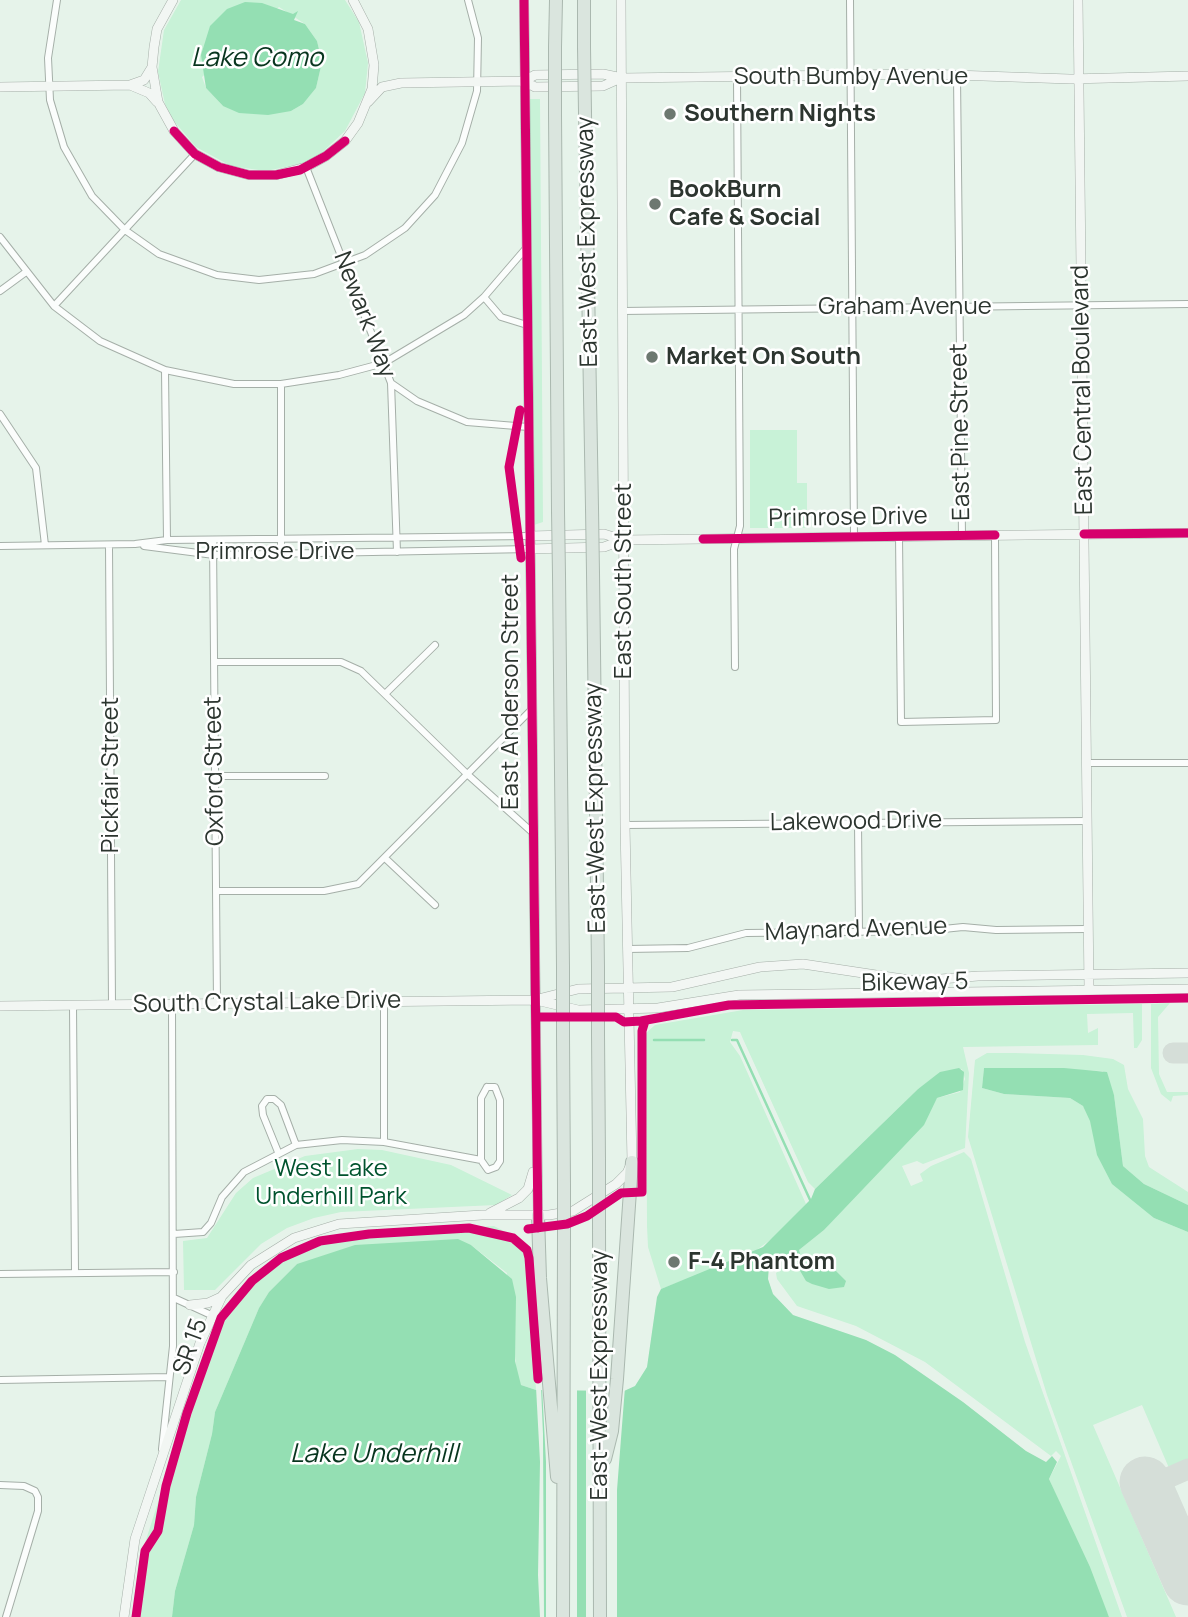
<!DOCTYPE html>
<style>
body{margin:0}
canvas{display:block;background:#e6f3ea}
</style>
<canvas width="1188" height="1617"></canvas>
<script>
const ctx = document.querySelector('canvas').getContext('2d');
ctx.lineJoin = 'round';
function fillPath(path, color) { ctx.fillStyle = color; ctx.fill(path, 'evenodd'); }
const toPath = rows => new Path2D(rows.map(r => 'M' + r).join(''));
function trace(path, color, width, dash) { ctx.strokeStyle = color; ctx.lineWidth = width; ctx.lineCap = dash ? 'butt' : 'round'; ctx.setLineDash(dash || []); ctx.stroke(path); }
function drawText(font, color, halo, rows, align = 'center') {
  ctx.font = font + ' Manrope,sans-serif'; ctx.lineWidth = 5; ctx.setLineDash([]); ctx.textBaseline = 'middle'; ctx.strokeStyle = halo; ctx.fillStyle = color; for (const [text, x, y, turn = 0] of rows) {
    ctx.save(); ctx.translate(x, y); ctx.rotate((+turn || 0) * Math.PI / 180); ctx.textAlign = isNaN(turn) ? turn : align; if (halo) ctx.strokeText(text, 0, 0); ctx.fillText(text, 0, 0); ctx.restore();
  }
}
fillPath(toPath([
 [181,0,345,0,359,22,368,63,365,93,345,131,319,155,304,163,266,171,231,166,196,147,173,120,165,104,158,72,164,30],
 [279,7,305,24,317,41,322,62,316,88,303,104,291,111,223,106,206,88,202,77],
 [529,99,540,99,543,522,534,525],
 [750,430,797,430,797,483,807,483,807,528,750,528],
 [1170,1003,1158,1017,1159,1074,1167,1092,1188,1092,1188,1095,1173,1096,1171,1102,1161,1094,1151,1068,1151,1004],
 [1142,1004,1142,1040,1137,1048,1134,1048,1133,1013,1087,1014,1088,1033,1098,1028,1098,1045,963,1047,969,1073,965,1148,923,1164,917,1161,902,1166,911,1186,923,1181,920,1174,931,1166,964,1152,971,1159,1025,1342,1122,1617,1109,1617,1049,1479,1061,1456,1056,1451,1051,1456,925,1362,856,1326,797,1306,777,1279,776,1273,790,1261,796,1266,820,1263,804,1264,799,1259,799,1250,824,1230,937,1098,960,1092,965,1079,962,1069,940,1073,918,1089,815,1189,808,1182,743,1039,740,1032,733,1031,730,1042,740,1056,806,1204,777,1235,751,1254,661,1289,648,1247,647,1226,646,1033,655,1025,743,1010],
 [1014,1053,1083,1055,1113,1059,1124,1065,1128,1089,1143,1119,1145,1156,1149,1167,1188,1192,1188,1205,1144,1184,1123,1166,1114,1095,1103,1071,984,1068,982,1088,1004,1094,1070,1098,1083,1106,1154,1218,1188,1232,1188,1460,1169,1468,1142,1405,1093,1425,1176,1617,1127,1617,1047,1395,968,1137,975,1060,987,1053],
 [358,1149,382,1150,451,1165,512,1195,496,1205,341,1212,314,1218,287,1228,261,1244,215,1290,184,1290,183,1241,207,1238,236,1193,253,1178,305,1156],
 [494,1226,508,1233,527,1255,536,1390,521,1385,517,1377,507,1273,471,1245,297,1264,269,1292,259,1308,215,1412,212,1434,196,1497,194,1525,175,1591,172,1617,133,1617,145,1543,208,1345,222,1315,252,1279,284,1253,325,1237]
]), '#c8f2d7');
fillPath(toPath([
 [245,2,262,3,293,14,298,11,294,20,305,24,317,41,322,62,316,88,303,104,291,111,268,115,239,113,223,106,206,88,201,55,210,26,227,9],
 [959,1068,964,1072,963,1090,937,1098,924,1125,824,1230,799,1250,803,1264,831,1266,846,1281,844,1287,829,1289,812,1284,806,1281,792,1257,788,1257,769,1266,768,1279,773,1294,793,1315,866,1340,895,1355,963,1402,1026,1451,1046,1462,1052,1456,1057,1462,1049,1479,1090,1567,1109,1617,172,1617,175,1591,194,1525,196,1497,212,1434,215,1412,259,1308,269,1292,297,1264,355,1245,458,1239,471,1245,512,1279,516,1297,515,1361,521,1385,536,1390,624,1391,635,1386,647,1367,657,1297,661,1289,763,1247,811,1199,815,1189,918,1089,940,1072],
 [984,1068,1064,1068,1107,1072,1114,1095,1123,1166,1144,1184,1188,1205,1188,1232,1154,1218,1112,1184,1097,1155,1090,1121,1083,1106,1070,1098,1004,1094,982,1088]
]), '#94dfb3');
fillPath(toPath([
 [536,1387,541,1387,543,1434,544,1617,540,1617,538,1575,540,1462],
 [542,1387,577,1387,577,1617,546,1617,546,1462],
 [625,1387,617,1490,617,1617,586,1617,586,1388]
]), '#e6f3ea');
trace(toPath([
 [654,1040,704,1040],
 [732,1040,737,1040,811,1202]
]), '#94dfb3', 2.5);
trace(toPath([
 [1173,1053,1188,1053],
 [1147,1487,1188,1469],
 [1177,1554,1178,1538,1188,1527]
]), '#d5ded8', 21);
trace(toPath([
 [1145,1482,1188,1580]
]), '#d5ded8', 51);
const street = toPath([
 [57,0,48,58,50,100,64,147,92,196,125,230,159,254,217,275,259,280,314,274,365,255,405,228,435,195,462,143,477,91,478,38,468,0],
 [850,0,854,537],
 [957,76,962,536],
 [306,167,391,383,397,552],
 [0,237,54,306,100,341,165,370,234,384,281,384,339,375,384,363,464,315,484,297,527,247],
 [0,291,26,272],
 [484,297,501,317,527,325],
 [54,306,195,154],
 [622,311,1188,304],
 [165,370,167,540],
 [391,383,417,401,467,422,528,427],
 [281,384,281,554],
 [0,414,36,468,45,545],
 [899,536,901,722,996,720,995,535],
 [213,540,217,1003],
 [109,545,112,1005],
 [0,546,135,544,167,540,530,536],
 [144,546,214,555,530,549],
 [214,662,341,662,361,671,467,774,532,832],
 [735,667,734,549,740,526,737,77],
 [385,694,435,645],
 [1086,763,1188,763],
 [216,776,325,776],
 [858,822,859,931],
 [625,825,1087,821],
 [385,858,435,905],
 [217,891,324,891,358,884,531,710],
 [627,949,688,948,746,933,924,931,963,927,996,930,1087,929],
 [73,1005,75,1273],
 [487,1087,495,1087,500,1100,500,1161,496,1167,488,1170,481,1160,481,1098,487,1087],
 [384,1142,384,1002],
 [278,1152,263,1115,262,1106,267,1099,274,1099,281,1105,296,1145],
 [174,1234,203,1232,211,1223,222,1197,244,1172,296,1145,342,1140,384,1142,481,1160],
 [0,1274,174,1272],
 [174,1298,211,1315],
 [0,1380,169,1377],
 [162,1449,173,1346,172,1004],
 [0,1485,24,1486,35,1491,38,1497,38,1511,6,1617]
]);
const secondary = toPath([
 [173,0,157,29,154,47,152,67,158,102,174,131,195,154,219,167,249,175,276,175,306,167,326,156,345,141,358,123,372,89,374,65,368,29,353,0],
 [524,0,538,1215],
 [1078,0,1089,989],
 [524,81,535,87,603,86,621,78],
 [130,85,144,80,152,67],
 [0,87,130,85,149,93,157,102],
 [368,102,382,87,401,83,524,81,535,75,603,74,622,78,925,74,1070,79,1188,76],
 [530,536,604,534,623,540],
 [530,549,604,547,623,540,1188,533],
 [536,1000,578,1010,658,1008,739,995,1188,989],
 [0,1006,534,1000,578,989,672,987,760,967,803,964,916,981,978,976,1188,973],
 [490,1213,519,1198,528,1189,533,1172],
 [190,1305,208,1303,221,1297],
 [124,1617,135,1539,200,1343,222,1296,251,1265,294,1238,339,1224,482,1215,549,1215,573,1211,616,1184,627,1173,632,1162,625,825,621,0]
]);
const highway = toPath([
 [555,47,556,0],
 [584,47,584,0],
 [585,113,592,508],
 [555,114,558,511],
 [593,573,598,967],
 [559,575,563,967],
 [598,1034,599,1160],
 [563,1035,564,1185],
 [538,1215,540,1278,557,1477],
 [599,1222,600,1617],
 [605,1459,612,1431,617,1379,632,1162],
 [563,1617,564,1235]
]);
trace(street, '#a5afa8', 8);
trace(secondary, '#a5afa8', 10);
trace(highway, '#aab8af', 14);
trace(street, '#fbfdfc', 6);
trace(secondary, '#f2f6f3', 9);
trace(highway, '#dae5de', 12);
const highwayBridge = toPath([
 [584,47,585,113],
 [555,114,555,47],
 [592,508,593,573],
 [558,511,559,575],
 [563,967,563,1035],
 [598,967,598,1034],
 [599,1160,599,1222],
 [564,1235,564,1185]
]);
trace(highwayBridge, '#aab8af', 14, []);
trace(highwayBridge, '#dae5de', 12);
trace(toPath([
 [524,0,538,1228],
 [174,131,195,154,219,167,249,175,276,175,300,170,326,156,345,141],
 [520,410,509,467,521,558],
 [1084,534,1188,533],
 [703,539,995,535],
 [539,1017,616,1017,624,1022,641,1021,729,1005,1188,998],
 [528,1229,567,1224,587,1216,621,1193,642,1192,642,1031,645,1021],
 [136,1617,145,1551,158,1531,166,1486,187,1413,221,1318,252,1281,281,1258,320,1241,369,1234,469,1228,513,1238,527,1250,529,1258,538,1379]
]), '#d6006c', 9);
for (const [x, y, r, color] of [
 [670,114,7,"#6d7870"],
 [655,204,7,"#6d7870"],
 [652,357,7,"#6d7870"],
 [674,1262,7,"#6d7870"]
]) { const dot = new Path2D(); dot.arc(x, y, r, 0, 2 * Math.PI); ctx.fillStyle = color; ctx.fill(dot); trace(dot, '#fff', 2.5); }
drawText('24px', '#2c352f', '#fff', [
 ["South Bumby Avenue",851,77],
 ["East-West Expressway",588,242,-91],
 ["Graham Avenue",905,307],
 ["Newark Way",364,315,69],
 ["East Central Boulevard",1083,390,-91],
 ["East Pine Street",961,432,-91],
 ["Primrose Drive",848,518,-1],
 ["Primrose Drive",275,552],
 ["East South Street",624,581,-90],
 ["East Anderson Street",511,692,-90],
 ["Oxford Street",215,771,-91],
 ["Pickfair Street",111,775,-90],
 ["East-West Expressway",596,808,-91],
 ["Lakewood Drive",856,822,-1],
 ["Maynard Avenue",856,930,-2],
 ["Bikeway 5",915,983,-1],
 ["South Crystal Lake Drive",267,1003,-1],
 ["SR 15",191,1347,-70],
 ["East-West Expressway",600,1375,-90]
]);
drawText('bold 24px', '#2c352f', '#fff', [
 ["Southern Nights",684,114],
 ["BookBurn",669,190],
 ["Cafe & Social",669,218],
 ["Market On South",666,357],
 ["F-4 Phantom",688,1262]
], 'left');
drawText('24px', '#00532e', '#fff', [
 ["West Lake",331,1169],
 ["Underhill Park",331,1197]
]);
drawText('italic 26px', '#08351e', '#fff', [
 ["Lake Como",257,59],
 ["Lake Underhill",374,1455]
]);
</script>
